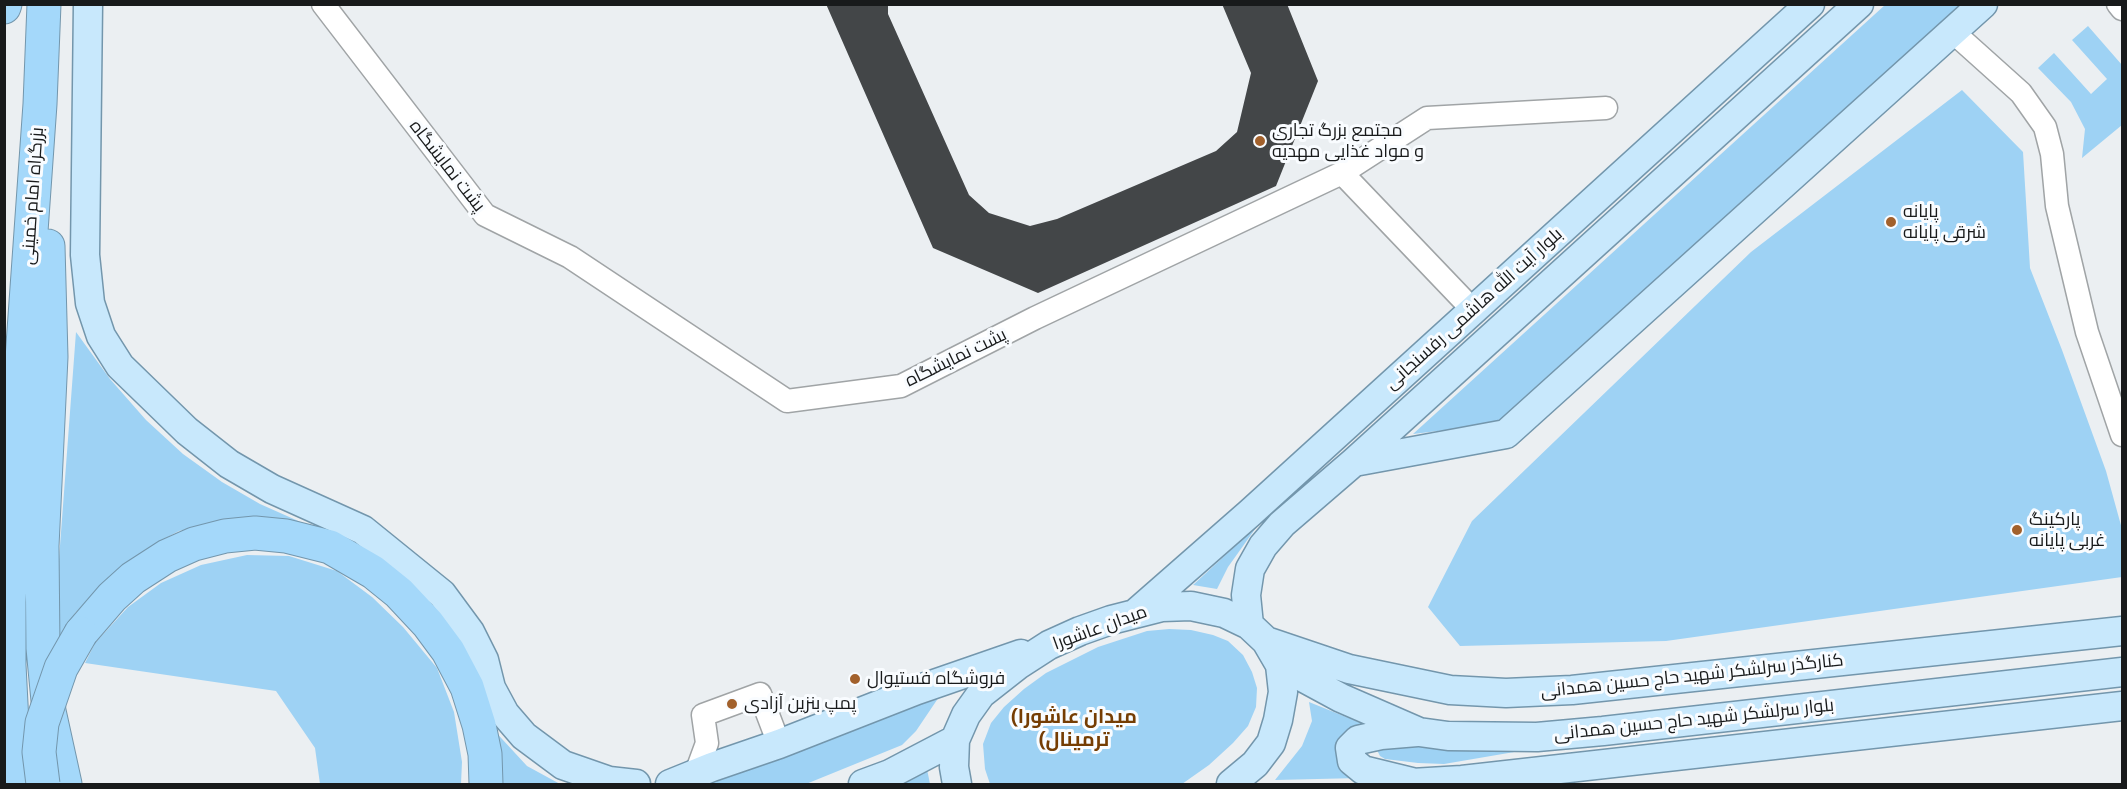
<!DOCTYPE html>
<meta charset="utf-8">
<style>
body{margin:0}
#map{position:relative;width:2127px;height:789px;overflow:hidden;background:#ebeff2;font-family:"IBM Plex Sans",sans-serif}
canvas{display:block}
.frame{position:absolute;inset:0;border:6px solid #181a1b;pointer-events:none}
</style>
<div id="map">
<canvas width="2127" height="789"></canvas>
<div class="frame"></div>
</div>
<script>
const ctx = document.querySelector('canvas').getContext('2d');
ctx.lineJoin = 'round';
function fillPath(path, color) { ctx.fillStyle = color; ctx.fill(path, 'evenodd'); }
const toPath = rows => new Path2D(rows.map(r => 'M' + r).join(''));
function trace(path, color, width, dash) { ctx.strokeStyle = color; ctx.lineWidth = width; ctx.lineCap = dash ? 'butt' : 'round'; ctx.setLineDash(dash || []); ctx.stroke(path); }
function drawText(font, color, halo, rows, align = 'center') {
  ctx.font = font + ' "IBM Plex Sans",Cairo,sans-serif'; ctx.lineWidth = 6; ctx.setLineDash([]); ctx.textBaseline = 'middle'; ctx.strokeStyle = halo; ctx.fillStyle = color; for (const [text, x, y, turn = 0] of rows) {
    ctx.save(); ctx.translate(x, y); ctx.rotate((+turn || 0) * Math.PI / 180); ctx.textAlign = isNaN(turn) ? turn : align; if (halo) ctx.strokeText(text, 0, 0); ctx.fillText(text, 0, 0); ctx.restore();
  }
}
fillPath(toPath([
 [1885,5,1967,5,1504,423,1413,434],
 [2088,26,2122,65,2122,125,2082,158,2085,129,2071,102,2038,68,2054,53,2091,94,2107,79,2072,40],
 [1962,90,2023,152,2030,268,2062,350,2106,471,2122,529,2122,577,1666,641,1460,646,1428,607,1472,521,1751,252],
 [76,332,110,379,146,420,183,454,222,482,260,504,305,524,256,517,230,519,179,531,156,543,115,577,76,612,59,637,59,559],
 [1258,525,1228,567,1217,589,1193,585],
 [247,555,289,556,337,571,372,597,403,627,437,668,454,712,462,762,461,784,320,784,315,748,276,691,85,663,95,643,128,607,161,583,201,565],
 [1169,629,1191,630,1213,635,1228,641,1243,655,1252,672,1257,688,1256,707,1248,726,1233,743,1209,765,1182,784,990,784,985,769,983,744,991,723,1004,707,1024,689,1046,673,1098,647,1147,631],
 [943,691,916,731,902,745,806,784,704,784],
 [1309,702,1361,723,1352,729,1360,778,1275,780,1302,746,1312,721],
 [491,727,527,766,560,784,503,784,499,751],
 [1381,744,1526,750,1444,764,1418,763,1385,759,1380,756,1377,750],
 [927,769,930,784,900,784]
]), '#9ed2f4');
fillPath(toPath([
 [826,4,888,4,888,14,969,195,989,213,1030,226,1057,219,1216,151,1237,132,1251,73,1222,4,1287,4,1318,81,1276,186,1038,293,933,248]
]), '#434648');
const minor = toPath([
 [323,4,485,215,570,257,787,401,901,386,1035,318,1342,173,1473,310],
 [2118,4,2122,9],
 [1953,32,2021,93,2045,127,2052,154,2057,206,2087,332,2122,435],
 [1342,173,1427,118,1606,108],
 [696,773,707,743,703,715,760,694,779,744]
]);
const major = toPath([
 [88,4,85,255,90,303,101,336,120,366,187,431,229,464,272,489,363,530,442,594,470,632,484,660,491,688,505,714,524,736,563,765,609,781,636,784],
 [1354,462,1506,434,1983,4],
 [1137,612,1250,513,1810,4],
 [1249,625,1246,595,1250,569,1263,546,1282,524,1354,462,1859,4],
 [1266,641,1349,669,1450,690,1506,693,1572,690,2122,631],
 [1280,665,1341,698,1419,732,1448,736,1537,737,1603,731,2122,672],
 [1412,782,1363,770,1352,761,1350,748,1358,740,1381,735,1417,732],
 [670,784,712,767,779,744,917,690,1021,654],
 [863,784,890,774,955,740],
 [957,784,954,767,955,740,966,715,981,694,1018,665,1049,645,1080,631,1111,620,1162,607,1191,606,1224,613,1249,625,1266,641,1280,665,1283,692,1278,720,1271,743,1255,764,1231,784],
 [1395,784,1462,780,2122,706]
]);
const highway = toPath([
 [4,7,5,4],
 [48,246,51,357,42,546,43,648,49,711,65,784],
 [81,633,112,597,133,578,167,556,194,544,225,536,255,533,286,536,330,547,373,572,399,593,428,624,448,651,467,687,479,725,485,754,486,784],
 [21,784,12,723,9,665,9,602,20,387,40,104,44,4]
]);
trace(minor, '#a0a4a6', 25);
trace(major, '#7396ac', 31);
trace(highway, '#7396ac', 35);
trace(minor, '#fff', 22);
trace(major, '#c8e8fc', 28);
trace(highway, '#a4d8fa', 33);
const highwayBridge = toPath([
 [43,784,39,752,42,723,61,668,81,633]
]);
trace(highwayBridge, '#7396ac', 35, []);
trace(highwayBridge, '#a4d8fa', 33);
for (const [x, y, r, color] of [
 [1260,141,6,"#a2612c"],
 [1891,222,6,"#a2612c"],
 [2017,530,6,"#a2612c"],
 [855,679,6,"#a2612c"],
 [732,704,6,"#a2612c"]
]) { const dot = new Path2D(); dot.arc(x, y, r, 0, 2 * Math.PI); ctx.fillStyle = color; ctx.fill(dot); trace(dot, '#f9fcff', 2); }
drawText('18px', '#181a1b', '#f9fcff', [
 ["مجتمع بزرگ تجاری",1272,131],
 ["و مواد غذایی مهدیه",1272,152],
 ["پایانه",1903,212],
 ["شرقی پایانه",1903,233],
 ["پارکینگ",2029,520],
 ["غربی پایانه",2029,541],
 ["فروشگاه فستیوال",867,679],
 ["پمپ بنزین آزادی",744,704]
], 'left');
drawText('18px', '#181a1b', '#f9fcff', [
 ["پشت نمایشگاه",447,166,52],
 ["بزرگراه امام خمینی",33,196,-86],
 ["بلوار آیت الله هاشمی رفسنجانی",1474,309,-42],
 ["پشت نمایشگاه",956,358,-26],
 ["میدان عاشورا",1100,628,-20],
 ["کنارگذر سرلشکر شهید حاج حسین همدانی",1692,676,-6],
 ["بلوار سرلشکر شهید حاج حسین همدانی",1694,720,-6]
]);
drawText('bold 20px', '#753d03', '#f9fcff', [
 ["(میدان عاشورا",1074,717],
 ["(ترمینال",1074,740]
]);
</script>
